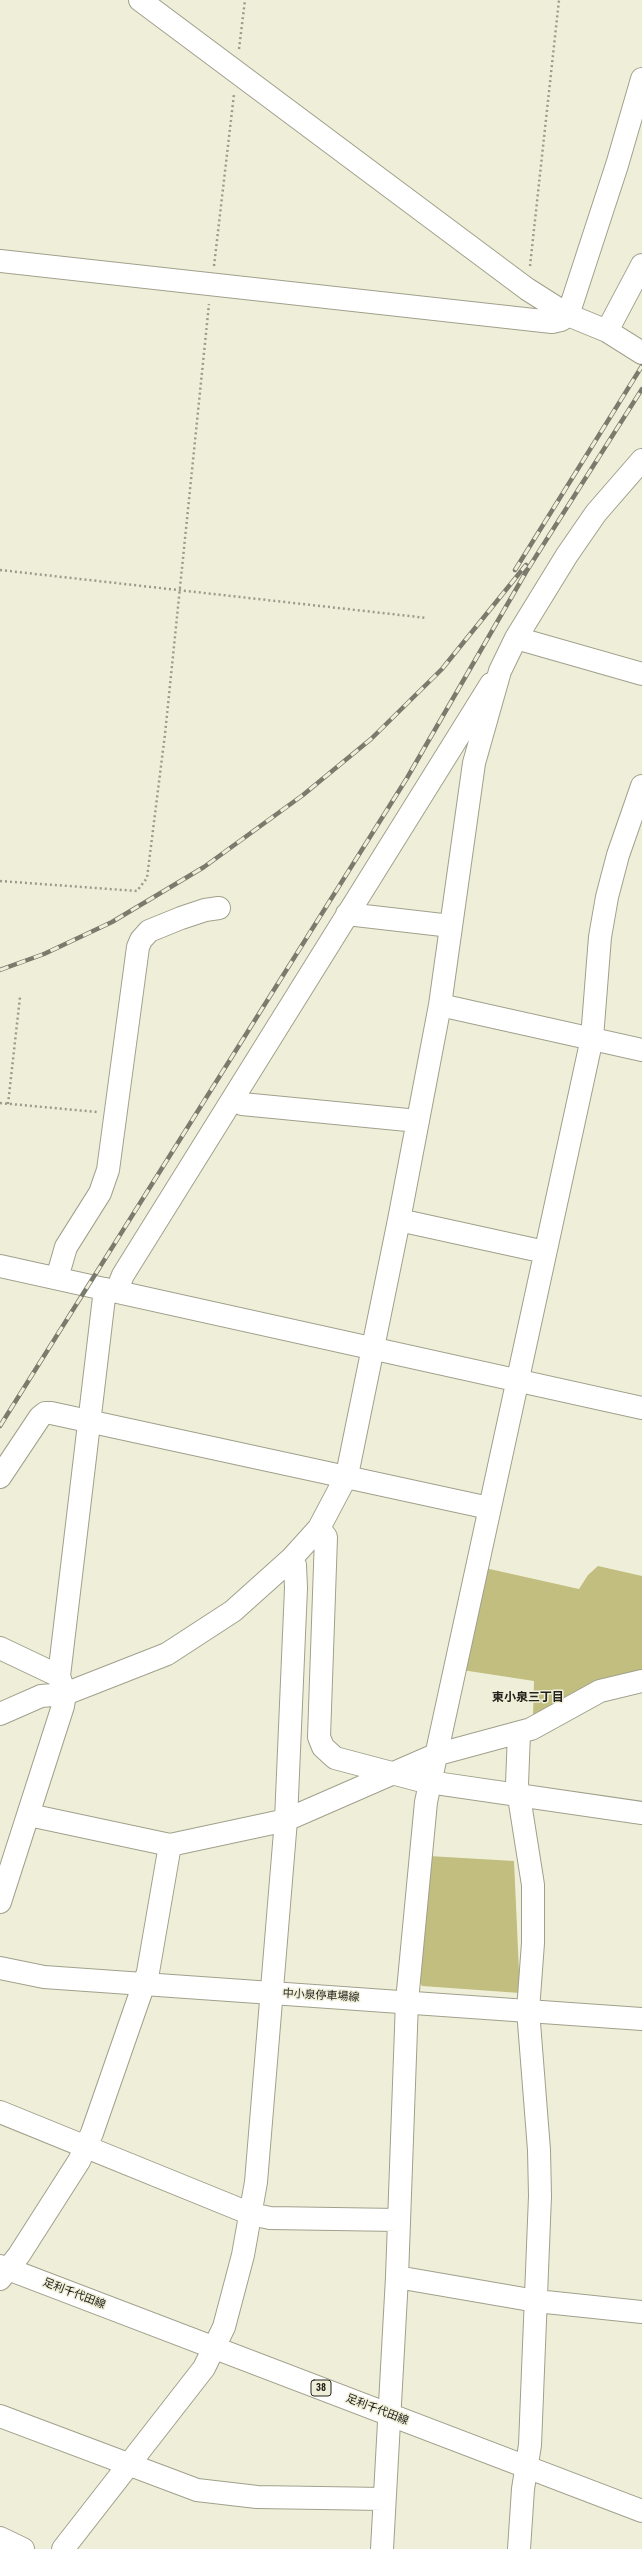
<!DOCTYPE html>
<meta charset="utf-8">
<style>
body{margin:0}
canvas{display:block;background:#efefd9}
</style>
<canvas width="642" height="2549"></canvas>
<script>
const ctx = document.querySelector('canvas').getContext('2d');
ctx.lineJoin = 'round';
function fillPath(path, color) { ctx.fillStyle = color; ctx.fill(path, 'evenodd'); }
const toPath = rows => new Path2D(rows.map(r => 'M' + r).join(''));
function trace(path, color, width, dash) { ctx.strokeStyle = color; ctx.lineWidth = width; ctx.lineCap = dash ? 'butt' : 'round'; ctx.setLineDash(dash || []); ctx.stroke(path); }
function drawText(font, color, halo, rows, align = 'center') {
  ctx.font = font + ' "Roboto Condensed","Noto Sans JP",sans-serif'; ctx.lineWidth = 3; ctx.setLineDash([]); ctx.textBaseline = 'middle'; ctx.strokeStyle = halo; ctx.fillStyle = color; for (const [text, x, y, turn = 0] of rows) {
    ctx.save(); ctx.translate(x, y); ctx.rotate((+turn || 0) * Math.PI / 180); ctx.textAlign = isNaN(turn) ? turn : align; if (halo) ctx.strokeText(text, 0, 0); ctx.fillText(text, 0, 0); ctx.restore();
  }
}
fillPath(toPath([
 [598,1566,642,1576,642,1672,533,1716,534,1681,462,1670,485,1568,579,1589,588,1575],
 [429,1856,514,1861,520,1993,422,1986,416,1977]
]), '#c1be80');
const minor = toPath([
 [140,0,527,289,568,315,607,331,642,353],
 [0,261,552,322,561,320,568,315,617,165,642,79],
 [607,331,642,265],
 [516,638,642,674],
 [347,914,451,926],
 [440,1005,642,1050],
 [233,1099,242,1104,418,1121],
 [399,1220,545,1252],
 [0,1266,642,1408],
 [57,1278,66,1247,100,1193,108,1170,138,947,141,940,149,931,181,918,205,910,219,908],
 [117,1290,123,1275,491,684],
 [0,1477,40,1417,45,1413,51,1413,489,1508],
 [319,1528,326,1537,319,1737,323,1747,335,1758,422,1781,642,1813],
 [0,1648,59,1676],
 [0,1714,41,1696,65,1694,167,1654,233,1611,291,1559,319,1528,347,1475,399,1220,440,1005,474,763,500,671,516,638,567,555,596,513,642,460],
 [519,1733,517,1784,533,1885,533,1943,528,2010,539,2150,540,2196,530,2445,523,2489,519,2549],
 [29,1815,170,1845,268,1824,286,1820,435,1755,531,1729,600,1691,642,1681],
 [0,1902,63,1706,65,1694,59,1676,105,1289],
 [0,2112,251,2214,270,2218,398,2220],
 [397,2277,536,2301,642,2312],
 [0,2279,19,2255,79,2161,92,2133,148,1972,170,1845],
 [0,2416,197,2490,257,2497,384,2499],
 [0,2538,23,2549],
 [63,2549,204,2368,224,2327,243,2255,256,2182,286,1820,296,1588,295,1565,291,1559],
 [382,2549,397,2277,407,2001,426,1802,592,1038,600,937,607,897,618,855,642,786]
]);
const major = toPath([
 [0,1968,44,1977,642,2019],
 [0,2266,642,2511]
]);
trace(minor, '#a0a08c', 24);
trace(major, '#a0a08c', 24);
trace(toPath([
 [239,49,245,0],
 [214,266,234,94],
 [530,266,559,0],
 [0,570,427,618],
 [0,881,137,891,147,878,165,734,209,304],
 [0,1103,97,1112],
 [8,1104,20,997]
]), '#9b9a8b', 2.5, [2, 3]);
trace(minor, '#fff', 22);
trace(major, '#fff', 22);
const rail = toPath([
 [515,570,642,366],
 [0,970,44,954,112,922,204,867,303,795,371,739,442,669,526,565],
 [0,1426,407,778,526,572,642,389]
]);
trace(rail, '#7b7b6d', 4.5);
trace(rail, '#efefd9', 3, [9]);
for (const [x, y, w] of [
 [321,2388,20]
]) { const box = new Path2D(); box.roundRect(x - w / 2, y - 8, w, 16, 3); ctx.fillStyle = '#efefd9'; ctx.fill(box); trace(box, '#23221b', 1); }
drawText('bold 10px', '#23221b', null, [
 ["38",321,2388]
]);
drawText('11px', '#23221b', '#efefd9', [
 ["中小泉停車場線",321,1996,3],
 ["足利千代田線",74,2294,21],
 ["足利千代田線",377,2410,21]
]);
drawText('bold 12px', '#23221b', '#efefd9', [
 ["東小泉三丁目",528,1698]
]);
</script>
